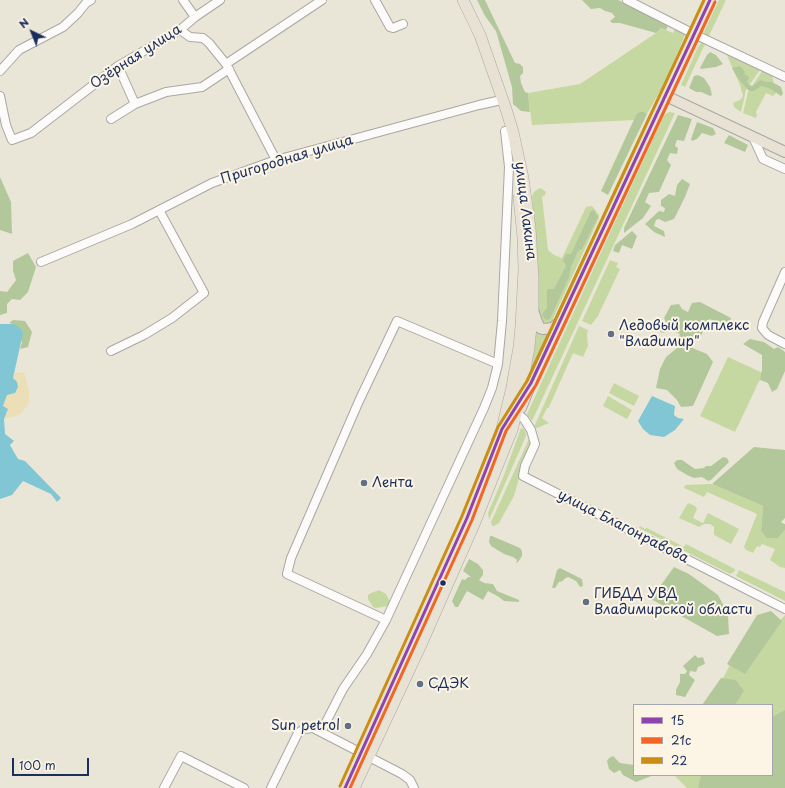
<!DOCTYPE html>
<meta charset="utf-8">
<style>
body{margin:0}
#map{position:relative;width:785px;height:788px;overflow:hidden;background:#eae6d7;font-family:"Playpen Sans",sans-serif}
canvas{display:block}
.legend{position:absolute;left:633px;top:704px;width:140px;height:72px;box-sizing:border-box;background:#fcf5e5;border:1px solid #a2a6af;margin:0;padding:5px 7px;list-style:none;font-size:12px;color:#1b2f5e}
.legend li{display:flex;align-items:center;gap:8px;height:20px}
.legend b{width:20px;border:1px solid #a2a6af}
.north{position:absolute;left:12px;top:12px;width:40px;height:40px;-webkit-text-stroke:3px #fcf5e5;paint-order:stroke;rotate:317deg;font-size:11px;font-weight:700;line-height:16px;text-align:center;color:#1b2f5e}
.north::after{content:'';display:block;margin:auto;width:14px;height:18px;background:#1b2f5e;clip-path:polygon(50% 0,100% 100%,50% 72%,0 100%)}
.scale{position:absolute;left:12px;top:758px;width:77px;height:18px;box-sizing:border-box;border:2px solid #1b2f5e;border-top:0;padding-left:5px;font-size:12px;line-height:14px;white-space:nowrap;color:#1b2f5e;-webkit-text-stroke:3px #fcf5e5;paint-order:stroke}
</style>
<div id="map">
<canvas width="785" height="788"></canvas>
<ul class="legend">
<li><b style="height:5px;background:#8e44ad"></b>15</li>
<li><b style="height:5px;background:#f26522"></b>21с</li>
<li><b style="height:5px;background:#cb8e13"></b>22</li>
</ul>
<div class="north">N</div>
<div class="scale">100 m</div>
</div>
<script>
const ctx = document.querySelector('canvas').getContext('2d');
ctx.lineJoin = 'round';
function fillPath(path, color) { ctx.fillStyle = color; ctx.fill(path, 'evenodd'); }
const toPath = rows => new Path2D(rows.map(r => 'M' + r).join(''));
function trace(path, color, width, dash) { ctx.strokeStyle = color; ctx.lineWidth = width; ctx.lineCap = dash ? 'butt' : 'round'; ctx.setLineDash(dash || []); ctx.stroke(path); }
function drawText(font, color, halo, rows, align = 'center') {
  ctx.font = font + ' "Playpen Sans",sans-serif'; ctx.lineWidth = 4; ctx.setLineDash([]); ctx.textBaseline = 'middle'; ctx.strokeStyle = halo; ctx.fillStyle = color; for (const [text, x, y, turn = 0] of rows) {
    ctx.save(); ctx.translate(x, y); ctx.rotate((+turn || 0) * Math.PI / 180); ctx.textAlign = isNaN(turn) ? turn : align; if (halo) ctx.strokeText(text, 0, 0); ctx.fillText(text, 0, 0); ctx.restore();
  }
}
fillPath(toPath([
 [719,0,726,0,708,38,704,32],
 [661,28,673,33,675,29,683,31,685,35,664,84,647,114,643,111,637,113,635,120,532,125,528,93,580,84,656,33],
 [701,43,705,44,685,87,681,85,698,47],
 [726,53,760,70,746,90,741,112,734,107,733,103,740,100,743,96,740,85],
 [762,71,772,75,776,93,773,96,766,93,756,112,757,115,756,118,743,113,748,92],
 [669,112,675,113,532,421,527,414,664,115],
 [541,188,546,192,545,195,542,197,548,250,554,255,562,258,586,207,592,206,599,215,599,218,550,325,545,327,538,313,536,239,532,197,534,192,538,189],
 [610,260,618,263,616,267,620,269,598,316,591,325,582,321],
 [579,326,588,330,587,335,588,346,583,357,573,353,549,407,549,408,547,408,542,418,549,423,537,428,534,427],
 [535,331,542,335,548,335,530,372],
 [728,357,763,373,735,432,700,416],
 [614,383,639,396,634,406,609,393],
 [608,396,632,410,627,419,603,406],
 [521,428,524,429,526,434,526,436,489,520,488,513,504,475],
 [529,439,530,448,521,471,514,496,499,523,494,526,492,526,491,522],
 [712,484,763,506,761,531,778,538,785,530,785,568,780,567,770,560,775,549,762,544,760,547,757,546,753,553,746,550,744,547,757,514,707,492,704,497,684,488,685,485],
 [688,503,695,506,697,509,693,518,703,523,708,513,739,529,731,544,714,535,714,527,710,524,704,524,699,527,679,518],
 [640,526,645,529,647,528,684,547,686,544,735,569,735,571,730,574,639,528],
 [739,570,785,592,785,601,736,576],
 [379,590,386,594,390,602,388,606,376,608,373,607,368,599,368,595,371,593],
 [785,615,785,788,687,788,674,775,772,775,772,705,710,705,737,650,777,624]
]), '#c6d8a2');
fillPath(toPath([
 [477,0,485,0,515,63,520,64,523,67,523,73,520,76,521,83,525,92,528,93,530,112,521,111,513,104,512,87,496,31,485,16],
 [582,0,618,0,669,24,666,30,661,28,656,33,620,23,612,23,610,21,615,17,612,13,605,11,600,8,591,9],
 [710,52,716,55,723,64,716,67,701,69,700,68,707,55],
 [740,66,745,72,744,74,749,77,747,82,749,85,753,86,760,80,766,82,772,82,781,87,783,94,781,96,769,88,761,86,754,91,749,91,737,77,732,68],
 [698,75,704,78,710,87,712,95,710,96,701,92,696,92,689,88,694,76],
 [643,111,647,114,608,195,601,191,637,113],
 [678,115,692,119,684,141,677,140,675,146,678,148,677,154,670,153,667,160,671,165,659,192,649,193,645,202,651,206,643,218,624,233,624,228],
 [697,122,713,128,716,134,712,136,702,133,697,139,692,141,691,139],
 [729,135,748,145,745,152,724,143],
 [0,177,11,202,12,234,0,230],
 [682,179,690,184,685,197,674,219,665,222,659,219,656,220,654,226,664,231,665,237,654,232,645,224,659,211,664,212,665,208,661,206,661,200,669,194,675,196,677,185],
 [594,210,598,217,582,249,578,251,571,267,569,277,550,319,547,320,544,318,542,314,547,308,547,289,554,289,566,266,563,260,566,254,571,254,591,211],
 [632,231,637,236,632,249,622,245,619,253,613,251,615,245],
 [28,253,36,267,28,292,20,300,12,299,7,304,7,313,0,315,0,291,7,292,16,280,13,271,13,261],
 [700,302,731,318,730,322,723,324,709,319,700,338,689,344,682,343,677,341,680,334,671,330,663,333,659,331,666,323,664,318,671,305,679,304,682,309,688,312,692,303],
 [13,320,25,321,32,332,28,347,20,349,22,342,13,324,9,323],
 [750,339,764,342,774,349,778,347,785,352,785,371,777,389,772,392,768,383,760,380,762,370,762,355,743,344],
 [690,347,707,354,713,362,693,406,681,407,677,400,667,390,656,388,660,369,666,357,677,348],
 [754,447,785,450,785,518,781,522,784,524,785,524,785,530,778,538,767,538,761,531,763,506,712,484],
 [723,457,727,458,729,462,711,480,708,481,702,477,694,478,687,475,677,469,674,463,677,460,682,460,695,469,704,468,706,466,711,466],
 [490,536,492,536,520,548,522,551,522,556,518,562,516,563,517,560,513,557,504,554,491,546,489,542],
 [469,559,478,564,483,570,483,575,479,580,484,583,493,584,497,591,519,600,519,602,504,601,499,597,488,591,483,600,467,591,458,607,455,607,452,601,462,579,465,580,468,577,471,577,463,571],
 [674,567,689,574,718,595,728,614,729,634,717,636,651,599],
 [560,568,582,579,583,586,580,587,576,581,568,577,564,579,563,581,559,582,555,588,552,588,557,570],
 [771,611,782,621,745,674,727,664,757,615],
 [695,655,698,658,703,657,705,664,698,667,696,672,690,671,689,675,695,680,685,697,676,695,676,690,680,682,680,674,685,674,687,671,683,666],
 [721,678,736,680,744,691,735,705,702,705],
 [785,710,785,788,698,788,701,775,772,775,772,717],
 [613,756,620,763,634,765,634,775,654,775,636,782,623,775,620,770,614,773,609,769,607,761,609,758]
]), '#b3c89a');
fillPath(toPath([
 [24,372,29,390,29,403,20,415,4,419,8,409,3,406,7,395,17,382,13,378,15,373]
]), '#ecdfb8');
fillPath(toPath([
 [0,324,13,324,19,327,23,333,13,378,17,382,18,387,15,393,7,395,3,406,8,409,4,419,5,434,14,441,10,445,18,459,25,461,61,498,57,502,51,494,23,481,12,495,0,499],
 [652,396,675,406,674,415,678,418,684,419,675,430,664,437,650,435,643,429,638,421]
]), '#81c6d4');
const minor = toPath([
 [183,0,195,17],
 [375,0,390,27,393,28,403,24],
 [627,0,694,34,785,77],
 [180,30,190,37,203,38,209,43,226,64,276,160],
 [226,64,322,0],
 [118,66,135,104],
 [0,71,19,50,63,27,78,13,86,3,91,0],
 [0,96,6,125,12,140,31,133,118,66,180,30,195,17,220,0],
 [111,119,135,104,166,92,202,87,229,69],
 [753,137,763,159,785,169],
 [41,262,132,224,212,183,276,160,479,105,497,101],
 [785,272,763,322,762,328,768,335,785,344],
 [111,351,144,335,172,318,204,293,159,210],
 [518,414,524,419,531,430,535,444,525,466,523,476,785,609],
 [386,620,287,574,291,558,359,401,397,321,498,364],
 [321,732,343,689,367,654,386,620,484,408,492,388,498,364,502,321,509,167,505,131],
 [164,788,181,756,244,788],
 [271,788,298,733,304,729,313,728,402,774,410,780,414,788]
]);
const major = toPath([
 [666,96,785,152],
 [533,310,537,322,540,328,543,329,553,328,559,322],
 [521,408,534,376,710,0]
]);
const highway = toPath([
 [345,788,467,518,502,429,512,387,519,347,521,326,524,270,523,237,519,198],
 [354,788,420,647,475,522,505,447,512,430,519,402,529,347,533,307,533,278,530,228,523,178,513,132,506,109,480,35,463,0]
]);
trace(minor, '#a7a7a5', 10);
trace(major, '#a7a7a5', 12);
trace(highway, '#a7a7a5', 12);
trace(minor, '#fcfbf9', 8);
trace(major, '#e7e2d4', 10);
trace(highway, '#e7e2d4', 11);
trace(toPath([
 [345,788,467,518,502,429,531,383,710,0]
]), '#8e44ad', 3);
trace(toPath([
 [350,788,472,520,506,431,536,385,715,2]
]), '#f26522', 3);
trace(toPath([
 [340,786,462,516,498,427,527,381,704,0]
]), '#cb8e13', 3);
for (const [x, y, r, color] of [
 [611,334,4,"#636f88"],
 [364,483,4,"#636f88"],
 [443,583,3.5,"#1b2f5e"],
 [586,602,4,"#636f88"],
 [420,684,4,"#636f88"],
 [348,726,4,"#636f88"]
]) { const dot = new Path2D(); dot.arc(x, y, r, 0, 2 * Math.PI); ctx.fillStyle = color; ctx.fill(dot); trace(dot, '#fcf5e5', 1.5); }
drawText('14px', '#1b2f5e', '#fcf5e5', [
 ["Озёрная улица",136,57,-33],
 ["Пригородная улица",287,160,-17],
 ["улица Лакина",525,211,83],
 ["улица Благонравова",623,527,27]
]);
drawText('14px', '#1b2f5e', '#fcf5e5', [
 ["Ледовый комплекс",619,326],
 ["\"Владимир\"",619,342],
 ["Лента",372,483],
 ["ГИБДД УВД",594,594],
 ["Владимирской области",594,610],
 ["СДЭК",428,684],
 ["Sun petrol",340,726,"right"]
], 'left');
</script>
